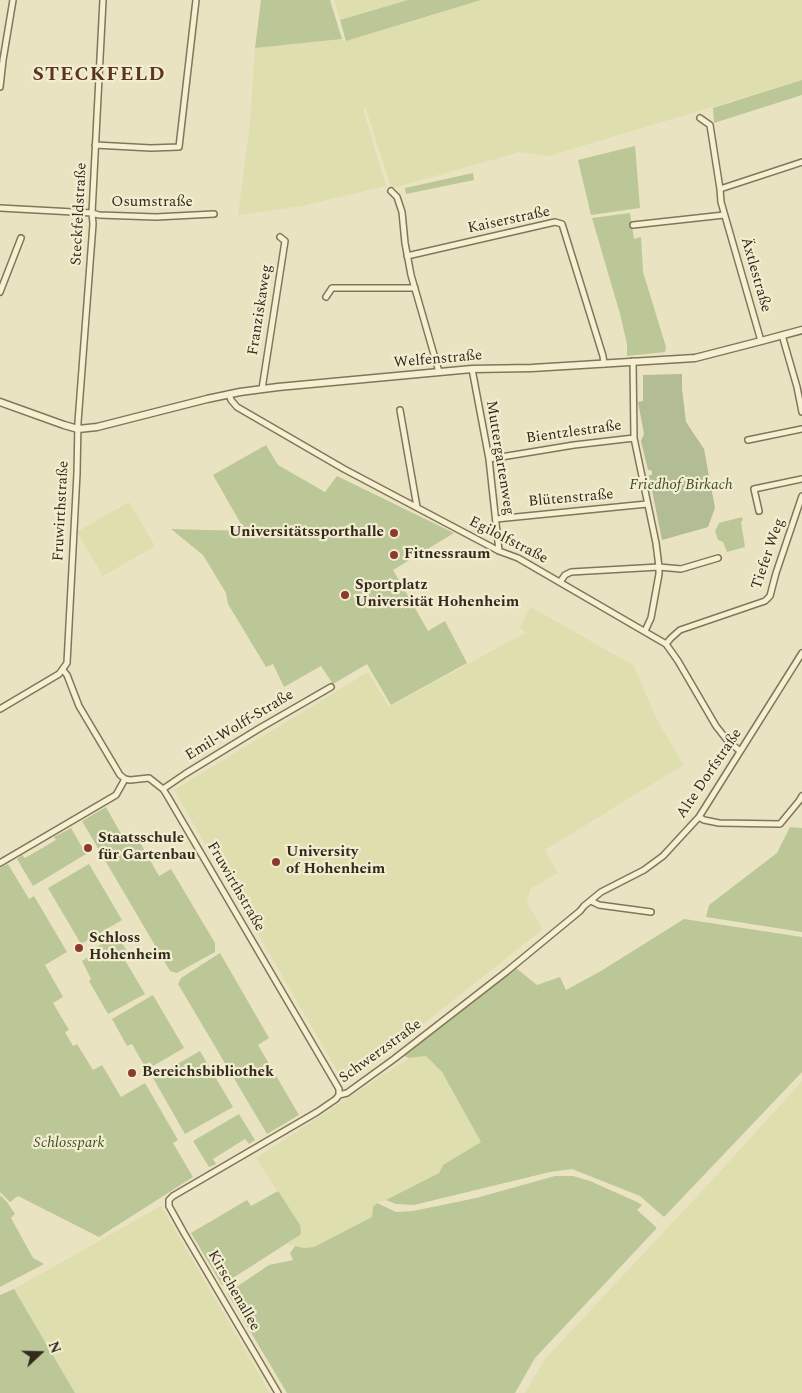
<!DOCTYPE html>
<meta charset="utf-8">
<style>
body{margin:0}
#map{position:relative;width:802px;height:1393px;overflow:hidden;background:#eae3c1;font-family:Spectral,serif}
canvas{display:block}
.north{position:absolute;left:15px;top:1328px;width:50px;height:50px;-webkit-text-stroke:4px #f2edd0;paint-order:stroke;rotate:69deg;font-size:14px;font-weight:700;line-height:20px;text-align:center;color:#332a1d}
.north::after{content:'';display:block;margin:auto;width:18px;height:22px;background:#332a1d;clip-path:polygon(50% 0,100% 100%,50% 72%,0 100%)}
</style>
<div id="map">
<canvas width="802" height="1393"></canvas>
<div class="north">N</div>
</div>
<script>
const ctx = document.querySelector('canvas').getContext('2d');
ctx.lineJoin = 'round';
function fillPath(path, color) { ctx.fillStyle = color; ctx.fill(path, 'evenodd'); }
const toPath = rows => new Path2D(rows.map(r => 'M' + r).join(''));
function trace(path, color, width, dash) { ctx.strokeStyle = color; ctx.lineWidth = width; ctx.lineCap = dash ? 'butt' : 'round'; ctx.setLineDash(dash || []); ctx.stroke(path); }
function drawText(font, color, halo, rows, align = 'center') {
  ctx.font = font + ' Spectral,serif'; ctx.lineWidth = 4.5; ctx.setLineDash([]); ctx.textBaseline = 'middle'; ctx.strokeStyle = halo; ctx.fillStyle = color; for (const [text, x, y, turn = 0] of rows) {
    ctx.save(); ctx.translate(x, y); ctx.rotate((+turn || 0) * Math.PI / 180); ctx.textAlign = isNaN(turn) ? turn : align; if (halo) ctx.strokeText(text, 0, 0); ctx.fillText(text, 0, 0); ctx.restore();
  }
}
fillPath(toPath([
 [334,0,408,0,340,20],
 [481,0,802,0,802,80,549,156,520,152,393,188,390,184,366,109,363,109,386,186,302,206,238,215,250,124,255,48,342,39,346,41],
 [129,502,155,546,103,576,77,532],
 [531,607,634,666,655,716,683,765,545,850,558,873,530,889,527,903,543,929,383,1056,345,1084,174,790,368,672,389,707,525,633,520,627],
 [426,1056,442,1072,481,1142,443,1165,439,1173,386,1200,377,1203,373,1207,372,1217,314,1247,305,1248,287,1244,300,1235,301,1228,256,1158,409,1058],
 [802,1081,802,1393,525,1393,544,1360,716,1176],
 [161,1206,270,1393,75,1393,14,1289]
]), '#dfdeaf');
fillPath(toPath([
 [261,0,330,0,342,39,255,48],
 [408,0,481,0,346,41,340,20],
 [802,80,802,95,714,123,713,108],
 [635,146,640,208,591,215,578,160],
 [473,173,474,180,406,194,405,188],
 [630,213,634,239,641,237,643,272,666,347,665,352,627,356,627,344,620,314,592,218],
 [266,445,278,465,325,492,337,476,454,533,393,570,428,631,445,621,467,663,391,705,367,664,333,684,321,666,284,687,273,664,266,667,228,604,226,593,203,555,171,529,245,531,213,475],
 [742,517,743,520,741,522,745,547,727,552,723,542,718,540,715,531,719,523],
 [106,807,126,843,137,837,159,876,171,869,215,943,215,952,177,973,170,971,82,821],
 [790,827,802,828,802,932,706,917,709,905,777,853],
 [71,828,86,854,33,886,17,859,22,855,25,858,56,840,54,837],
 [8,864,29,899,34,896,67,952,45,965,63,997,53,1003,69,1030,65,1032,73,1046,77,1044,93,1070,102,1065,121,1097,145,1083,178,1140,173,1143,193,1177,99,1237,18,1196,10,1202,0,1192,0,868],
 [89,864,122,920,81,944,48,888],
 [684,919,802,937,802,1072,664,1217,640,1196,572,1169,550,1172,414,1205,396,1204,386,1200,439,1173,443,1165,481,1142,442,1072,426,1056,409,1058,404,1056,516,968,537,985,560,977,566,990,601,971],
 [117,935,128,953,123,957,145,994,108,1014,89,981,91,979,82,961,90,956,88,952],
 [220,953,269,1038,258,1045,299,1115,267,1134,178,984,181,978],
 [153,995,184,1048,153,1066,150,1062,144,1065,132,1044,127,1046,112,1019],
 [200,1051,233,1107,185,1134,153,1078],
 [239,1114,255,1140,249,1144,245,1139,213,1159,216,1164,209,1167,193,1141],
 [555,1176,573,1176,590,1181,637,1202,642,1205,637,1210,656,1227,656,1229,535,1358,515,1393,287,1393,228,1294,229,1292,269,1265,293,1260,290,1253,295,1246,304,1248,314,1247,372,1217,373,1207,377,1203,396,1212,413,1211,476,1198],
 [278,1191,300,1225,301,1232,300,1235,222,1285,191,1233,247,1200,251,1206],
 [0,1195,7,1202,15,1214,11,1218,33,1258,44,1264,0,1287],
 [14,1289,75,1393,0,1393,0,1295]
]), '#bbc796');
fillPath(toPath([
 [682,374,682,389,686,422,704,449,715,508,708,527,662,540,649,475,652,475,652,472,651,470,648,470,641,441,644,434,638,402,643,401,643,375]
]), '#b2bc95');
const minor = toPath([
 [0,87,3,60,13,0],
 [700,118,710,125,720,189,721,202,761,341],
 [95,145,151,148,179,147,196,0],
 [720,189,802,162],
 [391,191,397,197,402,212,405,243,411,275,439,372],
 [0,208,92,213,99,215,156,217,214,214],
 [633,225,724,215],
 [407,256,555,222,562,224,603,356,604,364],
 [0,292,21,238],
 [326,297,332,288,415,288],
 [782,335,797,387,802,412],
 [633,361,634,438,656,543,659,567,659,574,651,618,645,631],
 [472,369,489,459,499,551],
 [262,389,285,241,280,237],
 [229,394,231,400,237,407,344,469,499,551,518,558,666,644,678,661,716,726,727,740,740,751],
 [400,410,417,507],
 [748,440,802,429],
 [489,459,574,445,634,438],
 [759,511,754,489,802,479],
 [496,519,647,504],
 [560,582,565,575,571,572,659,567,681,569,718,558],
 [666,644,671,638,680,630,765,601,770,596,776,573,802,496],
 [63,670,67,675,79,706,120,775,125,779,130,780,149,778,163,789,168,797,339,1089,339,1095],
 [0,709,59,674,67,663,77,473,78,422,93,224,92,213,103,0],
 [163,789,185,774,260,728,331,687],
 [699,817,704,820,719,823,780,824,799,801,802,796],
 [0,863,116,795,125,779],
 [591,901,599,905,651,912],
 [278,1393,184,1233,169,1206,169,1200,173,1196,317,1112,336,1099,339,1095,347,1093,394,1059,506,972,580,911,584,906,601,892,644,870,663,856,699,817,802,653]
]);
const tertiary = toPath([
 [0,402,64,425,78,429,97,427,207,399,240,392,278,387,472,369,532,368,695,358,761,341,802,330]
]);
trace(minor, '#82755a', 8);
trace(tertiary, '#82755a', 9);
trace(minor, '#f6f0d3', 5);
trace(tertiary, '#f6f0d3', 6);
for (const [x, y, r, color] of [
 [394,533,5,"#8d3a2e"],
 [394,555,5,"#8d3a2e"],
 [345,595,5,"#8d3a2e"],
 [88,848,5,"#8d3a2e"],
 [276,862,5,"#8d3a2e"],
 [79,948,5,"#8d3a2e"],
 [132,1073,5,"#8d3a2e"]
]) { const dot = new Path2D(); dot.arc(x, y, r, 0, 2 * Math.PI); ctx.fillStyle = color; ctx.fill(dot); trace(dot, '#f2edd0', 2); }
drawText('15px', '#332a1d', '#f2edd0', [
 ["Osumstraße",152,203],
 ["Steckfeldstraße",80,214,-87],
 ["Kaiserstraße",509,221,-12],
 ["Äxtlestraße",755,275,74],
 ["Franziskaweg",261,310,-81],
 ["Welfenstraße",438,360,-5],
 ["Bientzlestraße",574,433,-8],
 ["Muttergartenweg",499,458,81],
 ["Blütenstraße",571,499,-5],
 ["Fruwirthstraße",62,511,-87],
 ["Egilolfstraße",508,541,27],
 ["Tiefer Weg",769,554,-71],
 ["Emil-Wolff-Straße",240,726,-31],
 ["Alte Dorfstraße",710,774,-56],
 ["Fruwirthstraße",235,887,60],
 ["Schwerzstraße",381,1052,-36],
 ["Kirschenallee",233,1291,60]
]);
drawText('italic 15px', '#3e4e25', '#f2edd0', [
 ["Friedhof Birkach",681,486],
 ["Schlosspark",69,1144]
]);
drawText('bold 15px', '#332a1d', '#f2edd0', [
 ["Universitätssporthalle",384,533,"right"],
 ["Fitnessraum",404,555],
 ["Sportplatz",355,586],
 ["Universität Hohenheim",355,603],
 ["Staatsschule",98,839],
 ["für Gartenbau",98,856],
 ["University",286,853],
 ["of Hohenheim",286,870],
 ["Schloss",89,939],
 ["Hohenheim",89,956],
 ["Bereichsbibliothek",142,1073]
], 'left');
ctx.letterSpacing = '1px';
drawText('bold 20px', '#5c3420', '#f2edd0', [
 ["STECKFELD",99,76]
]);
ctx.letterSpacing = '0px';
</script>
